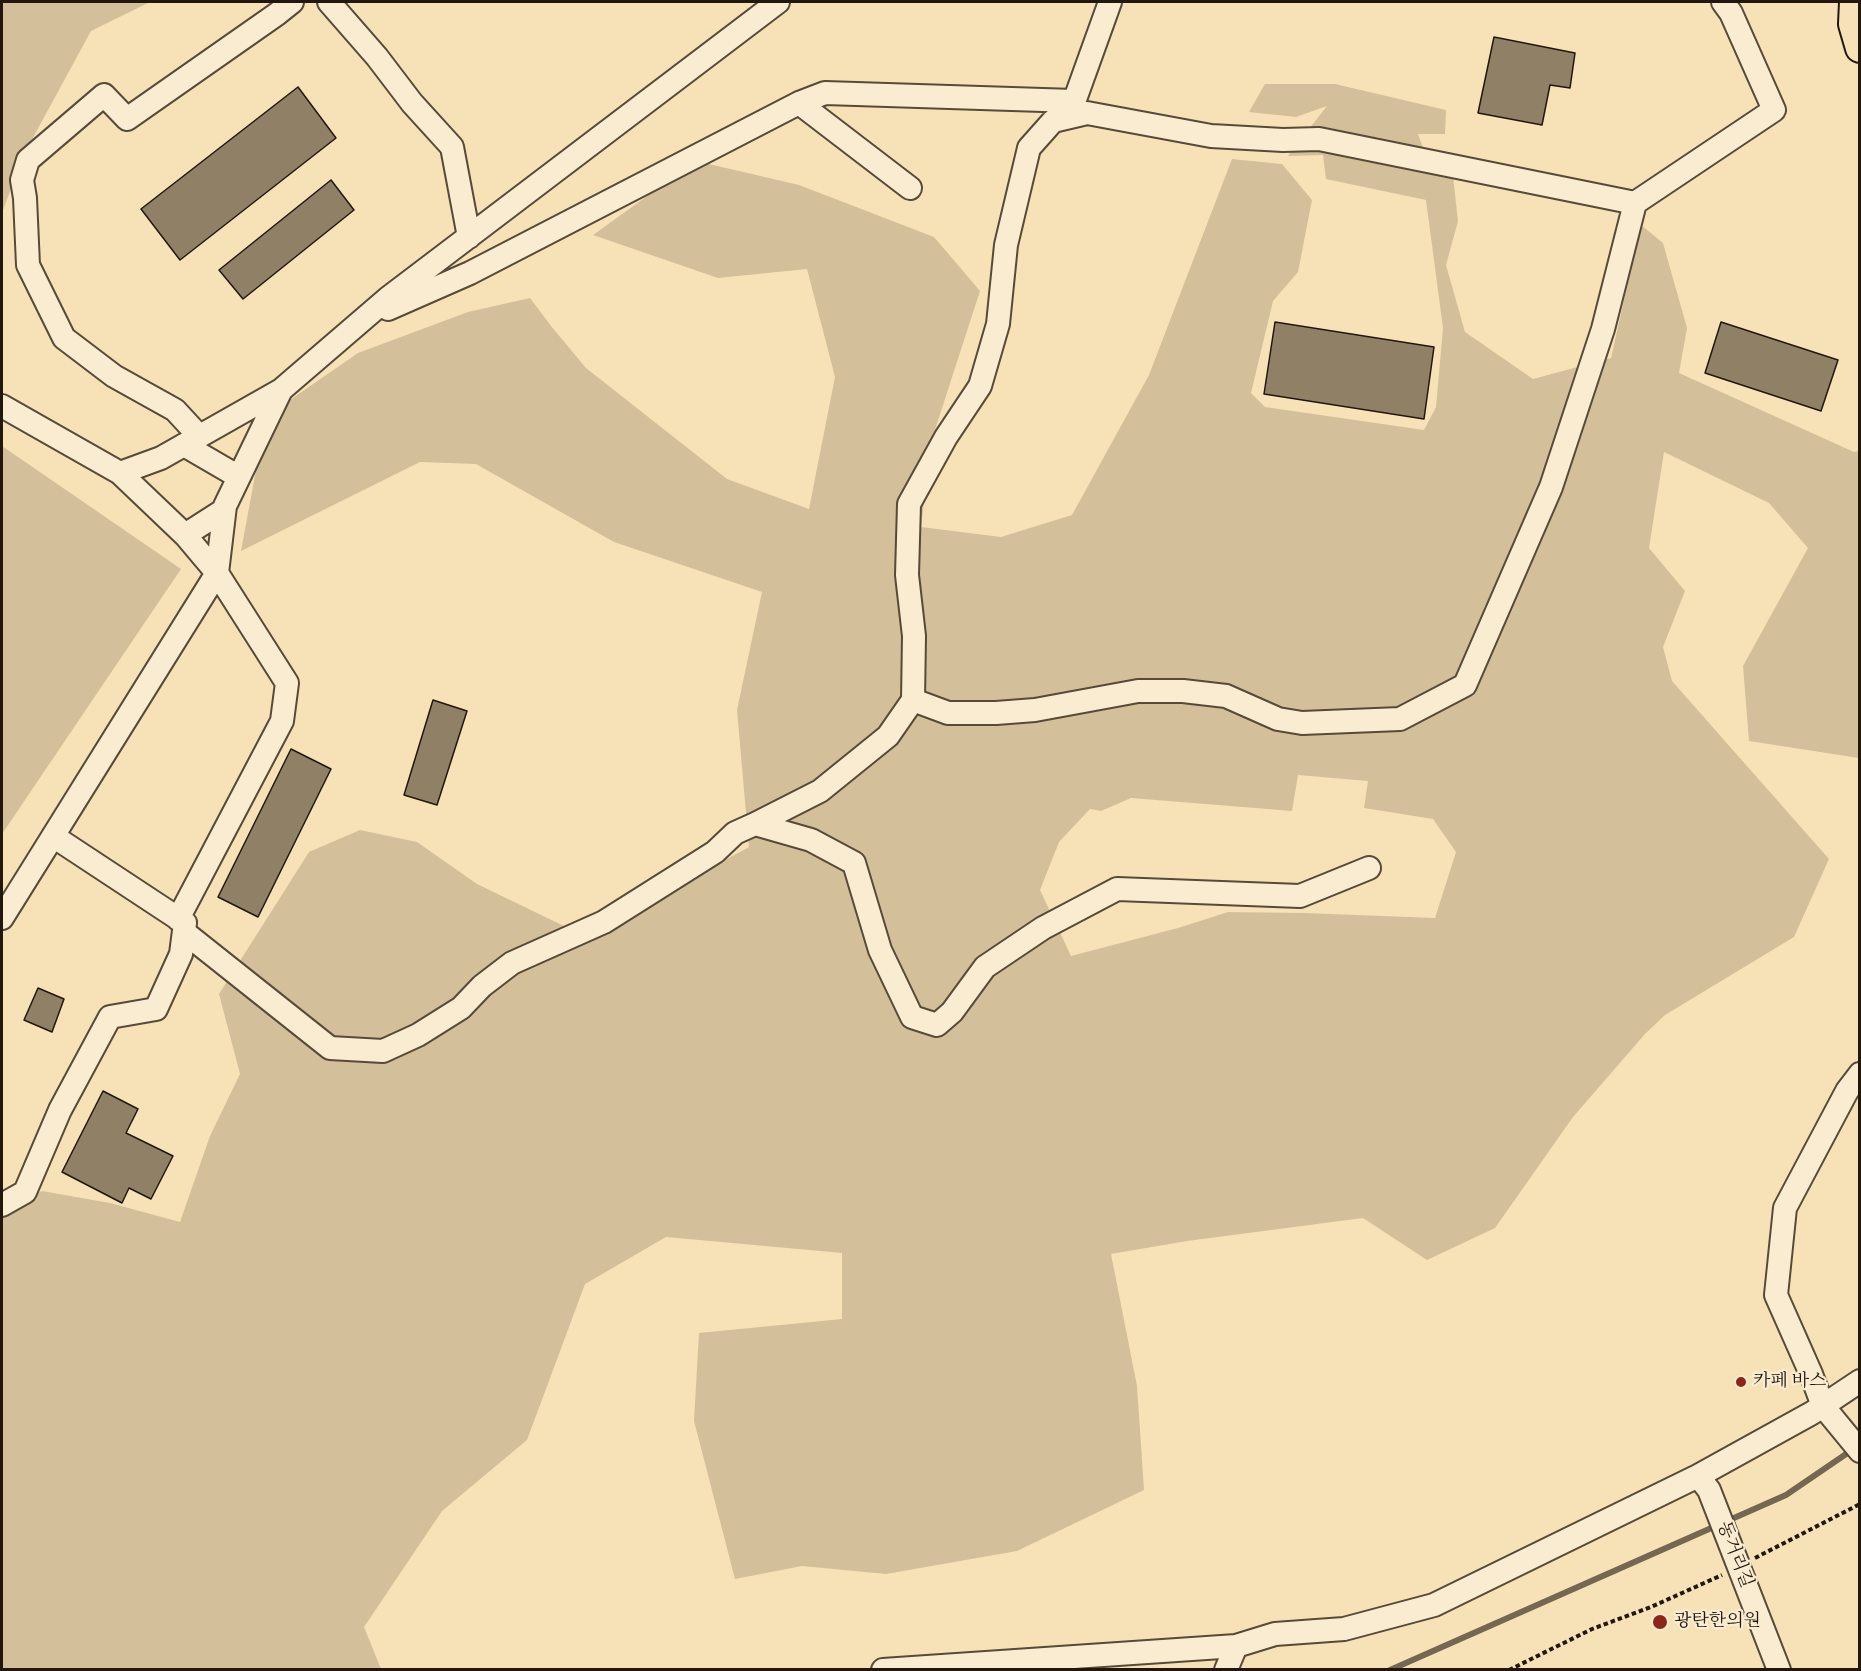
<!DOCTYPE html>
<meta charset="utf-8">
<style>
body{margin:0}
#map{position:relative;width:1861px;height:1671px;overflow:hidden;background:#f7e2b7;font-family:"IM FELL English",serif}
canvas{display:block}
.frame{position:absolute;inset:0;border:3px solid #21170f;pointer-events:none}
</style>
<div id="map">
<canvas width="1861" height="1671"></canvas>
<div class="frame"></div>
</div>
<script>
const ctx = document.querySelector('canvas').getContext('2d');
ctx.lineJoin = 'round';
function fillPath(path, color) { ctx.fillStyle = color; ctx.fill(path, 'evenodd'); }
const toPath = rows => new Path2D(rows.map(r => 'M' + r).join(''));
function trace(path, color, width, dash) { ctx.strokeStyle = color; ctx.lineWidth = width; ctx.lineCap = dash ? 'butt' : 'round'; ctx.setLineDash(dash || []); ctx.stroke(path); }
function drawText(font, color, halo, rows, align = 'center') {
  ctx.font = font + ' "IM FELL English","Noto Serif KR",serif'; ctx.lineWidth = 4.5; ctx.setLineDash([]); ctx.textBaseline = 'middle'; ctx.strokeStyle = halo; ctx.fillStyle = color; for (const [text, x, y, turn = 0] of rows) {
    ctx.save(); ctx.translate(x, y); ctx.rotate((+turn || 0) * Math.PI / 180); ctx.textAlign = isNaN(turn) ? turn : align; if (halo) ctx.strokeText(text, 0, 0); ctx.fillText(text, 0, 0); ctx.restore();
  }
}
fillPath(toPath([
 [2,2,150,2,91,31,23,156,2,213],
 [1265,84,1335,84,1446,110,1445,134,1418,134,1426,156,1453,176,1458,221,1446,265,1465,332,1533,379,1611,358,1641,225,1663,243,1687,328,1679,373,1854,452,1859,451,1859,758,1749,741,1743,666,1808,548,1769,503,1664,452,1649,548,1685,591,1663,647,1672,681,1829,859,1794,937,1665,1015,1645,1034,1573,1117,1495,1228,1427,1260,1363,1218,1187,1241,1111,1254,1137,1386,1144,1490,1017,1551,886,1574,802,1566,735,1579,694,1421,699,1333,842,1319,842,1253,666,1237,585,1284,527,1440,442,1511,364,1627,381,1669,2,1670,2,1212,42,1191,110,1203,180,1222,210,1136,240,1074,219,994,309,852,360,830,417,842,477,884,566,927,647,902,749,847,737,710,762,592,614,542,476,464,420,462,241,551,256,470,287,402,358,353,468,312,530,298,551,326,586,368,727,479,809,509,835,377,807,269,718,278,593,235,696,161,799,185,934,237,980,291,932,439,921,527,1001,537,1072,515,1149,375,1232,159,1282,164,1312,200,1298,272,1273,301,1251,393,1265,407,1424,430,1436,407,1443,328,1426,200,1326,179,1323,155,1288,156,1327,106,1296,117,1249,112],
 [1298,775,1368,781,1364,808,1433,819,1456,852,1435,918,1304,913,1228,912,1178,928,1071,956,1040,890,1059,842,1090,809,1101,811,1131,798,1292,811],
 [2,446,181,569,2,834]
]), '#d3bf9a');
trace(toPath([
 [1390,1670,1786,1495,1852,1450]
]), '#766752', 6);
const building = toPath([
 [1494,37,1575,53,1570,88,1550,85,1542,125,1478,113,1494,37],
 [298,87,336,138,180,260,141,209,298,87],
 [331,180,354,210,243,299,219,270,331,180],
 [1275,322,1434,347,1424,419,1264,394,1275,322],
 [1721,322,1838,360,1821,411,1705,373,1721,322],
 [433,700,467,711,437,805,404,795,433,700],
 [291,749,331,769,258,917,218,897,291,749],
 [38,988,64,999,52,1032,24,1020,38,988],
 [103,1091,138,1109,126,1133,173,1156,151,1199,129,1188,122,1203,62,1172,103,1091]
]);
fillPath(building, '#908166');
trace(building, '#21170f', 1.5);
const minor = toPath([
 [329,2,377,57,412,103,452,147,469,237],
 [799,103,825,93,1074,101],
 [1069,116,1110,2],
 [1635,203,1774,110,1731,13,1723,2],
 [388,309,470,273,799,103,910,188],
 [2,406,120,473,161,458,281,390,388,298,778,2],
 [199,436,175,410,114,376,64,338,28,265,25,198,22,180,28,160,104,95,127,119,277,14,292,2],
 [184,445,239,477],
 [120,473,185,535,217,573,287,683,282,721,178,919],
 [185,535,224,510],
 [755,824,820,791,888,736,913,700,914,636,907,575,909,504,946,437,980,386,998,324,1006,245,1029,148,1053,121,1087,113,1211,136,1283,140,1319,139,1635,203,1603,329,1551,487,1465,685,1400,719,1302,723,1278,719,1226,696,1183,691,1138,691,1035,710,996,713,948,713,913,700],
 [2,918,217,573,225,506,281,390],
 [184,932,330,1048,383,1051,418,1035,461,1008,482,986,512,963,604,922,715,852,735,833,755,824,811,840,854,863,880,950,912,1017,937,1025,952,1012,985,967,1043,928,1117,889,1300,896,1369,868],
 [1860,1074,1847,1091,1785,1208,1776,1295,1811,1374,1823,1406,1860,1451],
 [2,1205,25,1192,60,1110,110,1017,156,1009,181,954,185,923,53,836],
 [1698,1476,1709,1490,1779,1670],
 [883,1670,1236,1646,1275,1634,1344,1629,1434,1605,1698,1476,1812,1413,1860,1381],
 [1226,1670,1236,1646]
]);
const major = toPath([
 [1854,2,1853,24,1860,48]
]);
trace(minor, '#564a39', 26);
trace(major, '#21170f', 32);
trace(toPath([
 [1755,1558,1860,1504],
 [1509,1670,1592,1629,1651,1607,1722,1575]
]), '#21170f', 4, [4.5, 3]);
trace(minor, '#faecd0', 22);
trace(major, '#f7e2b7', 28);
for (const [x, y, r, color] of [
 [1741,1382,6,"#8f2418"],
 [1660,1622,8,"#8f2418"]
]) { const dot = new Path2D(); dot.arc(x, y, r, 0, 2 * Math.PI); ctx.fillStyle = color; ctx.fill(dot); trace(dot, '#faecd0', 2); }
drawText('18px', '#21170f', '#faecd0', [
 ["카페 바스",1753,1382],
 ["광탄한의원",1674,1622]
], 'left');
drawText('18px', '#21170f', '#faecd0', [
 ["동거리길",1734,1555,69]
]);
</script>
